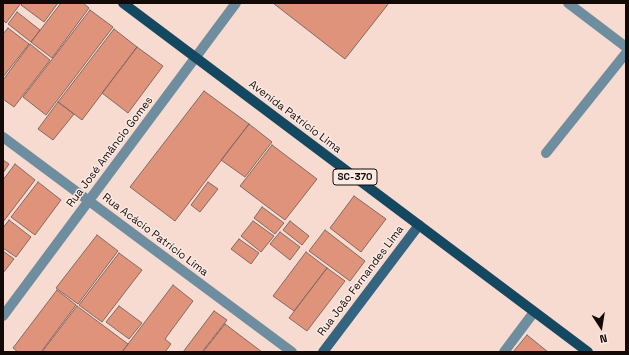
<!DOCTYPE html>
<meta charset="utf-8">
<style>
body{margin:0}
#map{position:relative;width:629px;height:355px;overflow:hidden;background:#f7dad0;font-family:"Space Grotesk",sans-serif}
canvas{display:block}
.frame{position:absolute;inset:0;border:4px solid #130a07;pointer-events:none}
.north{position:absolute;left:581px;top:307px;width:40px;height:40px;-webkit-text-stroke:3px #fceae4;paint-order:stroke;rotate:168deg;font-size:11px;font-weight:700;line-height:16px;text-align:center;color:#130a07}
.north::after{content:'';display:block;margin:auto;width:14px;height:18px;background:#130a07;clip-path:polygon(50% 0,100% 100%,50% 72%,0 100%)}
</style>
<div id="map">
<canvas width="629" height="355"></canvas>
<div class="frame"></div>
<div class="north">N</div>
</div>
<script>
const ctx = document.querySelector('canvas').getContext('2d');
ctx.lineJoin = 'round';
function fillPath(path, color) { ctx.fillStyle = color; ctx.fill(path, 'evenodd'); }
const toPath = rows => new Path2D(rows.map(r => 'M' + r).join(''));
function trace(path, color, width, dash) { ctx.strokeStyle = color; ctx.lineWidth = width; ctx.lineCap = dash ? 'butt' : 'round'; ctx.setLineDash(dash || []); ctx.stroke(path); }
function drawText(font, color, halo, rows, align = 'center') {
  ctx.font = font + ' "Space Grotesk",sans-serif'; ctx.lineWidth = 3; ctx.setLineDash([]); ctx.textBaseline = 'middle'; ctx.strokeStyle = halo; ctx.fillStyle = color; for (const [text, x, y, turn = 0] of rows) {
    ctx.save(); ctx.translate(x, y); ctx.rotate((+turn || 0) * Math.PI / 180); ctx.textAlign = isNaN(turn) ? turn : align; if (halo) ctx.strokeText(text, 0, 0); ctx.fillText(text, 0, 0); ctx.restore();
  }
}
const building = toPath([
 [3,3,21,3,6,23,3,20,3,3],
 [23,3,58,3,44,22,21,5,23,3],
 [61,3,83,3,89,8,52,58,31,42,61,3],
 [273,3,389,3,345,59,273,3],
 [90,10,113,27,46,115,23,97,90,10],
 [17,12,40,30,31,42,8,24,17,12],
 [8,28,29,44,3,77,3,34,8,28],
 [114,29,137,47,82,120,58,102,114,29],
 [30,44,50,60,14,107,3,99,3,80,30,44],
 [137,47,163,66,128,113,102,93,137,47],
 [204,91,249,124,175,221,130,187,204,91],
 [58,102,74,114,53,140,38,129,58,102],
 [249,124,272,142,245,177,221,160,249,124],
 [272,145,317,179,285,220,240,186,272,145],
 [3,160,9,164,3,173,3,160],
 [15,164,35,180,3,222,3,180,15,164],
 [38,182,61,200,35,235,11,217,38,182],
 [208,182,218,189,200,212,191,205,208,182],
 [354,196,386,219,361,252,330,228,354,196],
 [262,207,284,223,275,234,254,218,262,207],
 [9,220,31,237,16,257,3,248,3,228,9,220],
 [253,221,274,236,261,252,241,236,253,221],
 [290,221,309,236,302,245,283,230,290,221],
 [325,230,365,261,350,281,309,251,325,230],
 [280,232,300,247,290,260,270,244,280,232],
 [97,235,118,251,78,304,56,288,97,235],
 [239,239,259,253,251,264,231,249,239,239],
 [3,251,14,259,3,273,3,251],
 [306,252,327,268,294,311,273,296,306,252],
 [119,253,142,270,102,322,79,305,119,253],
 [327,268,345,281,307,331,289,318,327,268],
 [173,285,193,301,165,339,171,344,165,352,122,352,173,285],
 [57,290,76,305,41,352,18,352,13,348,57,290],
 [77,306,128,344,122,352,42,352,77,306],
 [119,306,142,323,129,339,106,322,119,306],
 [214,311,227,320,202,352,183,352,214,311],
 [225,324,262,352,203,352,225,324],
 [527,335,548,352,513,352,527,335]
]);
fillPath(building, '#df937b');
trace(building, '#836961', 1);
trace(toPath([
 [568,3,626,47],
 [3,137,292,352],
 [546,153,626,53],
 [3,316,236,3],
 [504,352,534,312]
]), '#6e8d9f', 10);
trace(toPath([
 [323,352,419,225]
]), '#34647f', 10);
trace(toPath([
 [123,3,588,352]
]), '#144760', 10);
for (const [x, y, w] of [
 [355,177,44]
]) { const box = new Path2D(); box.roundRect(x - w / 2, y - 8, w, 16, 3); ctx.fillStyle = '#fceae4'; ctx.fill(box); trace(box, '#130a07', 1); }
drawText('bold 10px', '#130a07', null, [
 ["SC-370",355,177]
]);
drawText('11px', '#130a07', '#fceae4', [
 ["Avenida Patrício Lima",295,117,37],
 ["Rua José Amâncio Gomes",110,152,-53],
 ["Rua Acácio Patrício Lima",155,235,37],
 ["Rua João Fernandes Lima",361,281,-53]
]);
</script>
